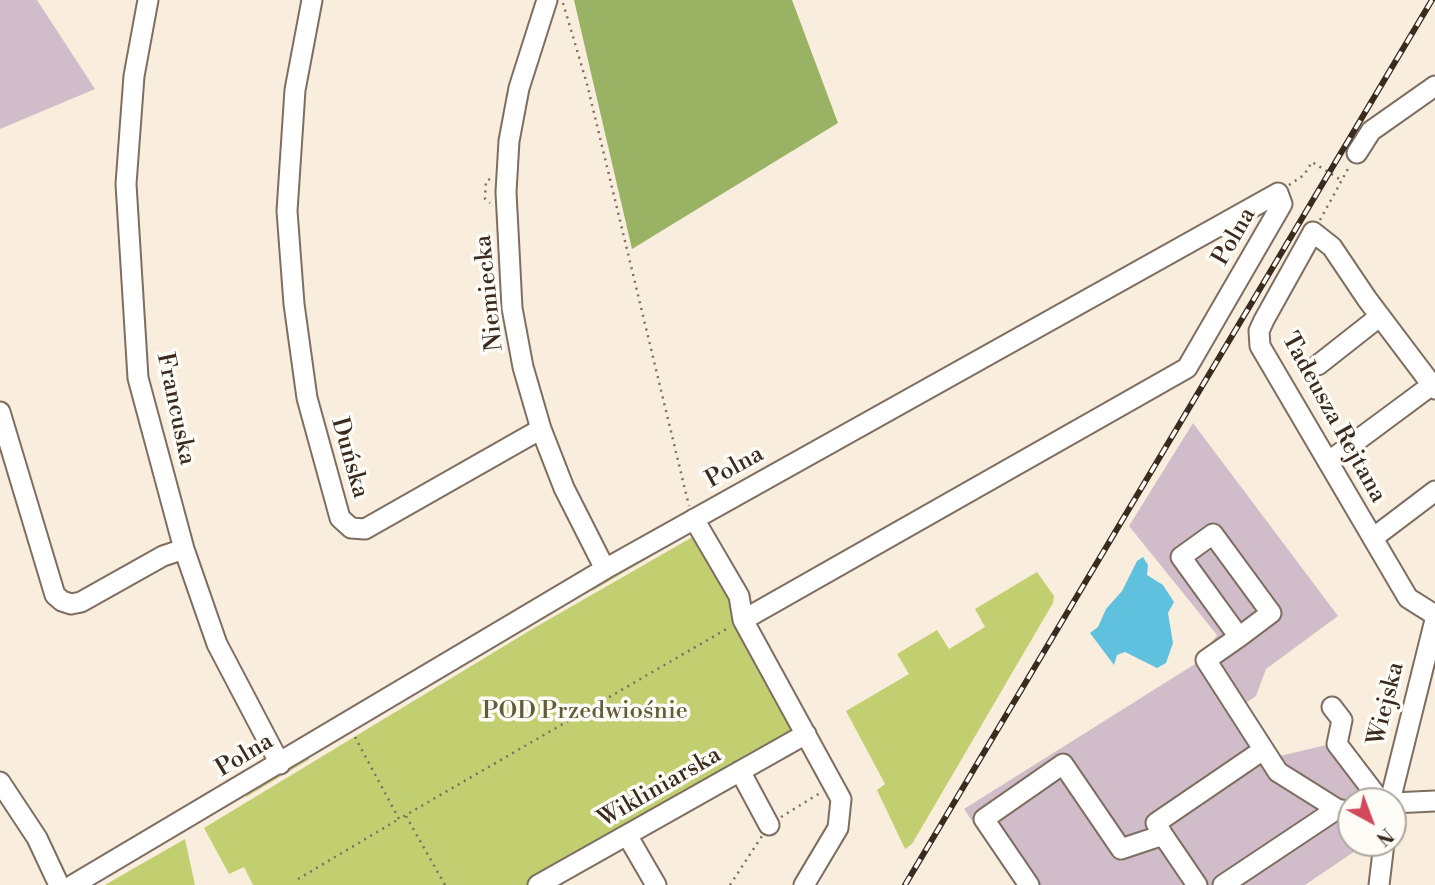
<!DOCTYPE html>
<meta charset="utf-8">
<style>
body{margin:0}
#map{position:relative;width:1435px;height:885px;overflow:hidden;background:#f9eddd;font-family:"Libre Bodoni",serif}
canvas{display:block}
.north{position:absolute;left:1337px;top:787px;width:70px;height:70px;box-sizing:border-box;background:#fdfcf7;border:2px solid #afa8a0;border-radius:50%;rotate:139deg;font-size:19px;font-weight:700;line-height:28px;text-align:center;color:#3b2a1e}
.north::after{content:'';display:block;margin:auto;width:24px;height:32px;background:#d1495b;clip-path:polygon(50% 0,100% 100%,50% 72%,0 100%)}
</style>
<div id="map">
<canvas width="1435" height="885"></canvas>
<div class="north">N</div>
</div>
<script>
const ctx = document.querySelector('canvas').getContext('2d');
ctx.lineJoin = 'round';
function fillPath(path, color) { ctx.fillStyle = color; ctx.fill(path, 'evenodd'); }
const toPath = rows => new Path2D(rows.map(r => 'M' + r).join(''));
function trace(path, color, width, dash) { ctx.strokeStyle = color; ctx.lineWidth = width; ctx.lineCap = dash ? 'butt' : 'round'; ctx.setLineDash(dash || []); ctx.stroke(path); }
function drawText(font, color, halo, rows, align = 'center') {
  ctx.font = font + ' "Libre Bodoni",serif'; ctx.lineWidth = 7; ctx.setLineDash([]); ctx.textBaseline = 'middle'; ctx.strokeStyle = halo; ctx.fillStyle = color; for (const [text, x, y, turn = 0] of rows) {
    ctx.save(); ctx.translate(x, y); ctx.rotate((+turn || 0) * Math.PI / 180); ctx.textAlign = isNaN(turn) ? turn : align; if (halo) ctx.strokeText(text, 0, 0); ctx.fillText(text, 0, 0); ctx.restore();
  }
}
fillPath(toPath([
 [0,0,37,0,95,89,0,129],
 [1193,423,1338,616,1266,669,1256,696,1246,703,1280,756,1330,744,1374,801,1351,801,1351,843,1367,843,1305,885,1015,885,964,809,1195,664,1217,635,1129,526]
]), '#d1bdca');
fillPath(toPath([
 [688,530,693,532,592,591,594,584],
 [696,535,699,535,792,731,763,751,756,749,691,787,688,794,613,837,606,834,532,876,527,885,253,885,244,867,229,874,204,828,534,628],
 [1037,572,1054,596,1053,603,912,844,905,849,877,790,885,784,846,711,909,674,897,654,937,630,949,649,985,627,975,609],
 [303,757,310,759,246,797,247,792],
 [185,839,195,885,105,885,157,855]
]), '#c2cf71');
fillPath(toPath([
 [574,0,792,0,838,123,632,249]
]), '#99b263');
fillPath(toPath([
 [1143,557,1148,565,1147,575,1163,585,1174,602,1168,613,1173,643,1166,663,1157,668,1125,652,1117,655,1114,665,1090,633,1098,627,1106,609,1122,591,1137,561]
]), '#5fc1dd');
const minor = toPath([
 [148,0,134,76,126,184,138,378,184,549,217,644,280,764],
 [312,0,295,90,287,211,294,304,307,398,340,518,351,528,365,529,541,429],
 [547,0,519,88,509,141,506,192,512,308,523,367,541,429,564,488,605,569],
 [1357,153,1371,131,1435,86],
 [1318,365,1379,317],
 [1435,389,1367,299,1332,247,1313,232,1264,320,1259,331,1260,346,1408,598,1435,615],
 [0,412,55,595,62,601,71,604,81,602,163,556,184,549],
 [1328,462,1432,385],
 [694,519,739,596,743,620,841,799,838,828,804,885],
 [1373,538,1435,491],
 [1239,637,1181,557,1213,534,1271,613,1239,637,1206,660,1278,772,1337,809,1351,812],
 [1332,707,1342,720,1337,744,1379,799,1386,801],
 [740,771,769,825],
 [0,782,37,838,59,885],
 [1390,801,1435,620],
 [1393,803,1435,801],
 [627,835,656,885],
 [1163,835,1156,823,1263,750],
 [73,885,605,569,1278,193,1282,204,1187,368,743,620],
 [538,885,806,734],
 [1029,885,984,819,1063,764,1121,849,1163,835,1197,885],
 [1223,885,1337,809],
 [1379,885,1384,843]
]);
trace(minor, '#7e6e61', 23);
trace(toPath([
 [563,3,587,84,689,506],
 [490,179,486,181,485,199,490,203],
 [1289,185,1304,175,1312,162,1341,180],
 [1320,220,1349,167],
 [355,737,399,819,730,627],
 [406,816,445,885],
 [781,817,820,793],
 [1395,832,1397,818],
 [298,879,399,819],
 [730,885,762,836]
]), '#7e6e61', 2.5, [2, 5]);
trace(minor, '#fff', 19);
const rail = toPath([
 [905,885,1432,0]
]);
trace(rail, '#3b2a1e', 6);
trace(rail, '#fdfcf7', 3.5, [10]);
drawText('24px', '#3b2a1e', '#fdfcf7', [
 ["Polna",1235,237,-60],
 ["Niemiecka",490,293,-96],
 ["Francuska",175,409,78],
 ["Tadeusza Rejtana",1333,418,61],
 ["Duńska",349,458,74],
 ["Polna",735,468,-29],
 ["Wiejska",1387,704,-76],
 ["Polna",245,756,-31],
 ["Wikliniarska",660,788,-30]
]);
drawText('24px', '#645c37', '#fdfcf7', [
 ["POD Przedwiośnie",585,712]
]);
</script>
